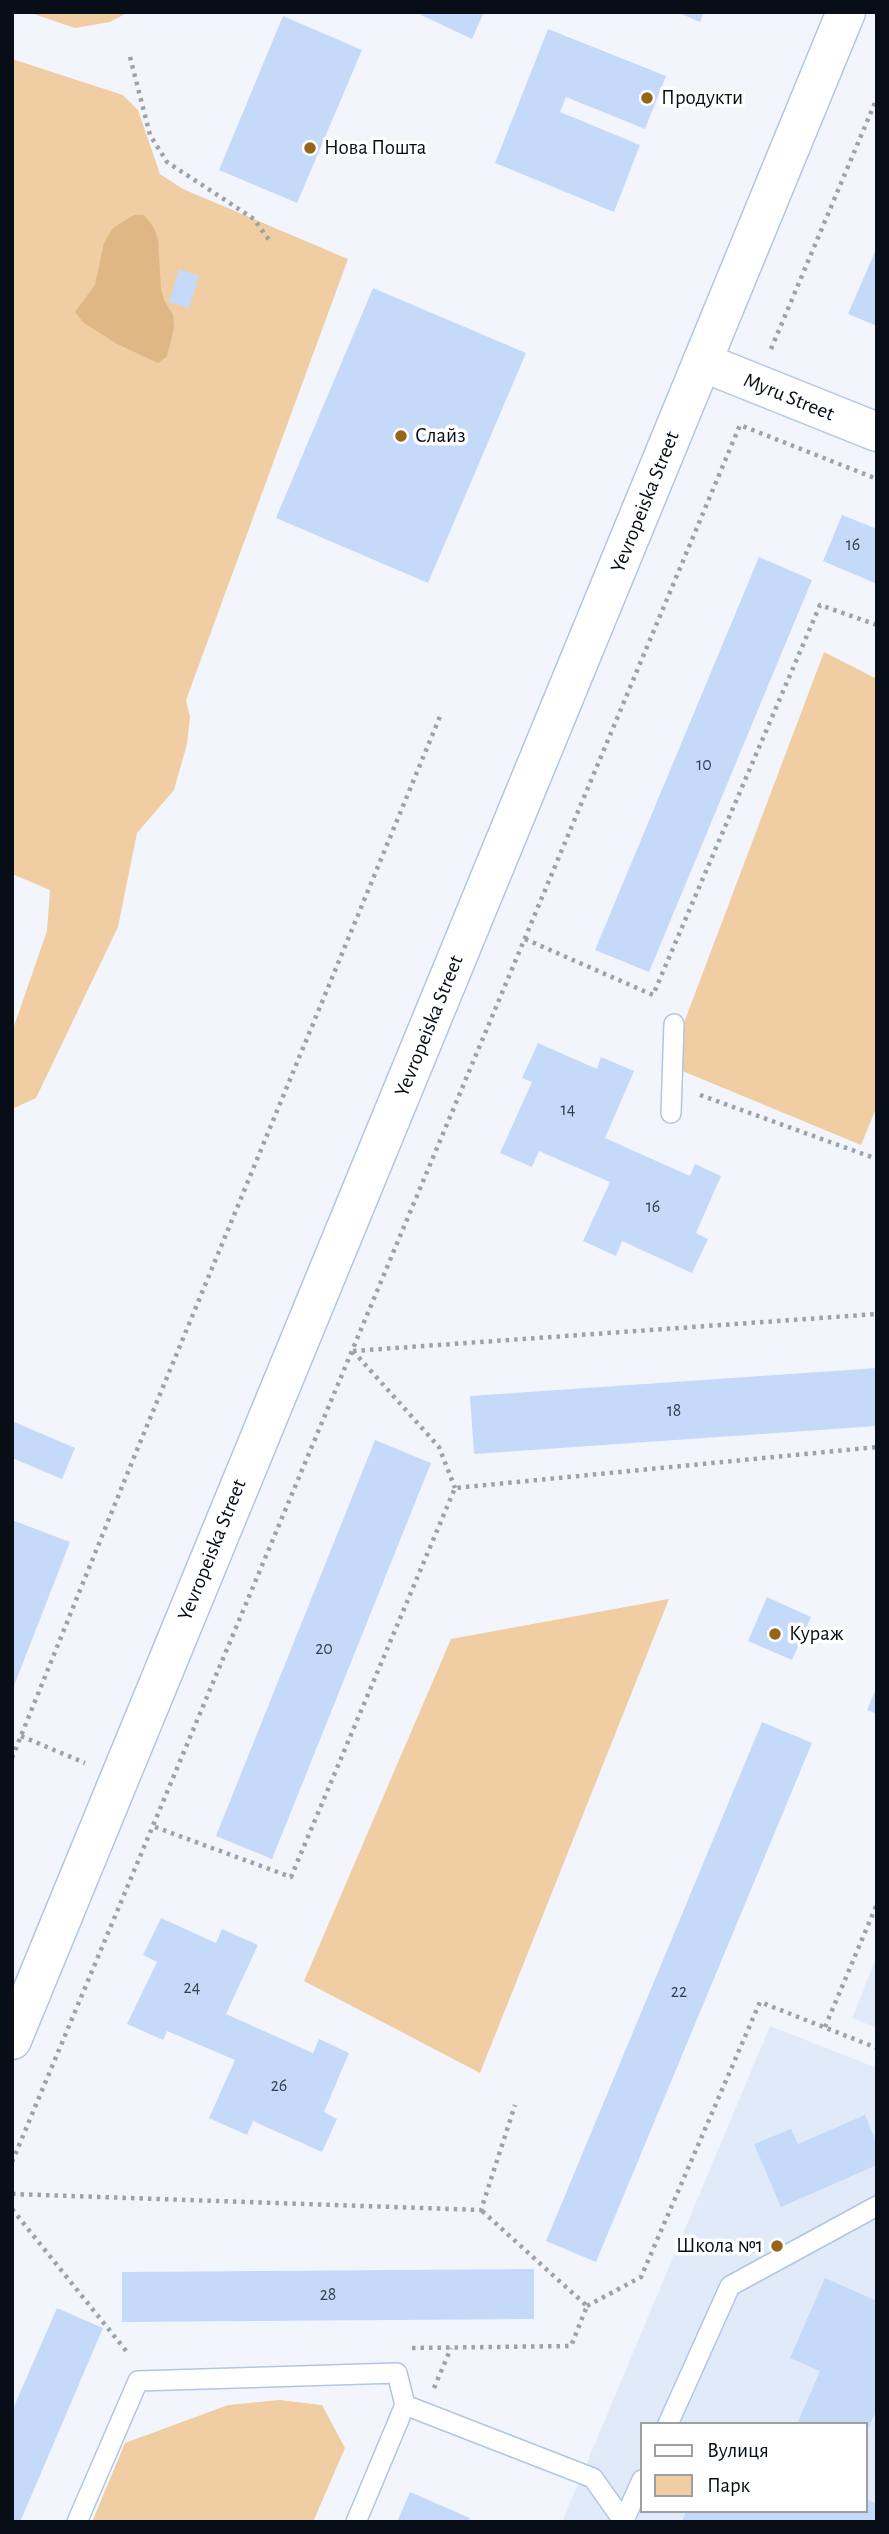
<!DOCTYPE html>
<meta charset="utf-8">
<style>
body{margin:0}
#map{position:relative;width:889px;height:2534px;overflow:hidden;background:#f2f6fc;font-family:"Alegreya Sans",sans-serif}
canvas{display:block}
.frame{position:absolute;inset:0;border:14px solid #070e18;pointer-events:none}
.legend{position:absolute;left:640px;top:2422px;width:228px;height:91px;box-sizing:border-box;background:#fff;border:2px solid #9c9fa3;margin:0;padding:9px 12px;list-style:none;font-size:21px;color:#070e18}
.legend li{display:flex;align-items:center;gap:14px;height:35px}
.legend b{width:35px;border:2px solid #9c9fa3}
</style>
<div id="map">
<canvas width="889" height="2534"></canvas>
<div class="frame"></div>
<ul class="legend">
<li><b style="height:9px;background:#fff"></b>Вулиця</li>
<li><b style="height:19px;background:#f0cda2"></b>Парк</li>
</ul>
</div>
<script>
const ctx = document.querySelector('canvas').getContext('2d');
ctx.lineJoin = 'round';
function fillPath(path, color) { ctx.fillStyle = color; ctx.fill(path, 'evenodd'); }
const toPath = rows => new Path2D(rows.map(r => 'M' + r).join(''));
function trace(path, color, width, dash) { ctx.strokeStyle = color; ctx.lineWidth = width; ctx.lineCap = dash ? 'butt' : 'round'; ctx.setLineDash(dash || []); ctx.stroke(path); }
function drawText(font, color, halo, rows, align = 'center') {
  ctx.font = font + ' "Alegreya Sans",sans-serif'; ctx.lineWidth = 7; ctx.setLineDash([]); ctx.textBaseline = 'middle'; ctx.strokeStyle = halo; ctx.fillStyle = color; for (const [text, x, y, turn = 0] of rows) {
    ctx.save(); ctx.translate(x, y); ctx.rotate((+turn || 0) * Math.PI / 180); ctx.textAlign = isNaN(turn) ? turn : align; if (halo) ctx.strokeText(text, 0, 0); ctx.fillText(text, 0, 0); ctx.restore();
  }
}
fillPath(toPath([
 [877,1956,877,2028,852,2018],
 [770,2026,877,2068,877,2522,562,2522],
 [642,2424,866,2424,866,2511,642,2511]
]), '#e0eaf9');
fillPath(toPath([
 [28,12,129,12,110,22,75,28],
 [12,59,123,95,138,110,160,174,183,189,348,259,186,700,190,717,187,744,174,790,137,833,118,927,36,1098,12,1109,12,1032,47,931,50,890,12,874],
 [824,652,877,679,877,1106,861,1145,668,1065],
 [669,1599,480,2073,304,1981,451,1639],
 [279,2400,322,2405,345,2448,313,2522,92,2522,125,2443,228,2405]
]), '#f0cda2');
fillPath(toPath([
 [134,215,144,215,154,228,158,239,161,289,164,300,173,315,174,328,167,356,158,363,117,344,84,323,75,312,95,285,104,243,113,228]
]), '#deb785');
fillPath(toPath([
 [422,12,484,12,472,39,421,15],
 [677,12,704,12,700,22],
 [283,16,362,50,297,203,219,170],
 [548,29,666,76,645,129,566,97,560,112,640,145,614,212,495,163],
 [877,247,877,326,848,314],
 [179,269,199,276,189,308,169,302],
 [373,288,526,353,428,583,276,518],
 [842,515,877,529,877,584,823,561],
 [759,557,812,580,649,972,595,950],
 [538,1043,597,1069,601,1057,634,1071,605,1138,690,1176,695,1164,721,1176,696,1233,708,1239,692,1273,622,1241,616,1256,583,1241,610,1182,539,1151,532,1167,500,1153,532,1082,522,1078],
 [877,1368,877,1426,474,1454,470,1396],
 [12,1421,75,1448,62,1479,12,1458],
 [375,1440,431,1463,272,1859,216,1836],
 [12,1520,70,1542,12,1691],
 [767,1597,811,1617,792,1660,748,1641],
 [877,1686,877,1714,867,1710],
 [762,1722,812,1743,596,2262,546,2241],
 [161,1918,216,1943,222,1929,258,1945,226,2014,313,2053,319,2039,349,2053,324,2112,337,2119,322,2152,253,2121,247,2135,209,2118,235,2060,167,2031,163,2040,127,2024,157,1962,143,1955],
 [865,2115,877,2144,877,2165,781,2207,754,2144,791,2129,798,2144],
 [534,2269,534,2319,122,2322,122,2272],
 [825,2278,877,2301,877,2409,866,2433,866,2424,797,2424,820,2371,790,2358],
 [57,2308,103,2328,20,2522,12,2522,12,2411],
 [410,2492,470,2518,468,2522,397,2522],
 [866,2499,877,2504,877,2522,682,2522,686,2511,866,2511]
]), '#c5daf9');
const lane = toPath([
 [671,1113,674,1024],
 [405,2405,593,2478,624,2522],
 [668,2424,730,2286,877,2206],
 [624,2520,642,2480],
 [77,2522,138,2381,397,2373,405,2405,356,2522]
]);
const street = toPath([
 [702,362,877,432]
]);
const secondary = toPath([
 [12,2040,846,12]
]);
trace(lane, '#b1c5e4', 22);
trace(street, '#b1c5e4', 41);
trace(secondary, '#b1c5e4', 41);
trace(toPath([
 [130,57,150,135,167,162,254,219,269,240],
 [771,349,877,98],
 [525,939,653,995,820,605,877,625],
 [700,1095,877,1159],
 [353,1351,877,1314],
 [353,1351,439,1447,455,1488],
 [21,1736,85,1763],
 [12,1758,132,1462,441,714],
 [155,1827,291,1877,455,1488,877,1447],
 [825,2027,877,1904],
 [12,2162,740,425,877,479],
 [12,2194,481,2210,515,2105],
 [12,2209,127,2352],
 [587,2306,641,2277,760,2002,877,2048],
 [412,2348,571,2346,587,2306,481,2210],
 [434,2388,451,2348]
]), '#9ea3ab', 4.5, [3.5, 5]);
trace(lane, '#fff', 19);
trace(street, '#fff', 38);
trace(secondary, '#fff', 38);
for (const [x, y, r, color] of [
 [647,98,7,"#976518"],
 [310,148,7,"#976518"],
 [401,436,7,"#976518"],
 [775,1634,7,"#976518"],
 [777,2246,7,"#976518"]
]) { const dot = new Path2D(); dot.arc(x, y, r, 0, 2 * Math.PI); ctx.fillStyle = color; ctx.fill(dot); trace(dot, '#fff', 2.5); }
drawText('18px', '#364150', null, [
 ["16",853,545],
 ["10",704,765],
 ["14",568,1110],
 ["16",653,1207],
 ["18",674,1411],
 ["20",324,1649],
 ["24",192,1988],
 ["22",679,1992],
 ["26",279,2086],
 ["28",328,2295]
]);
drawText('21px', '#070e18', '#fff', [
 ["Продукти",661,98],
 ["Нова Пошта",324,148],
 ["Слайз",415,436],
 ["Кураж",789,1634],
 ["Школа №1",763,2246,"right"]
], 'left');
drawText('21px', '#070e18', '#fff', [
 ["Myru Street",789,397,22],
 ["Yevropeiska Street",645,502,-68],
 ["Yevropeiska Street",429,1026,-68],
 ["Yevropeiska Street",212,1550,-68]
]);
</script>
